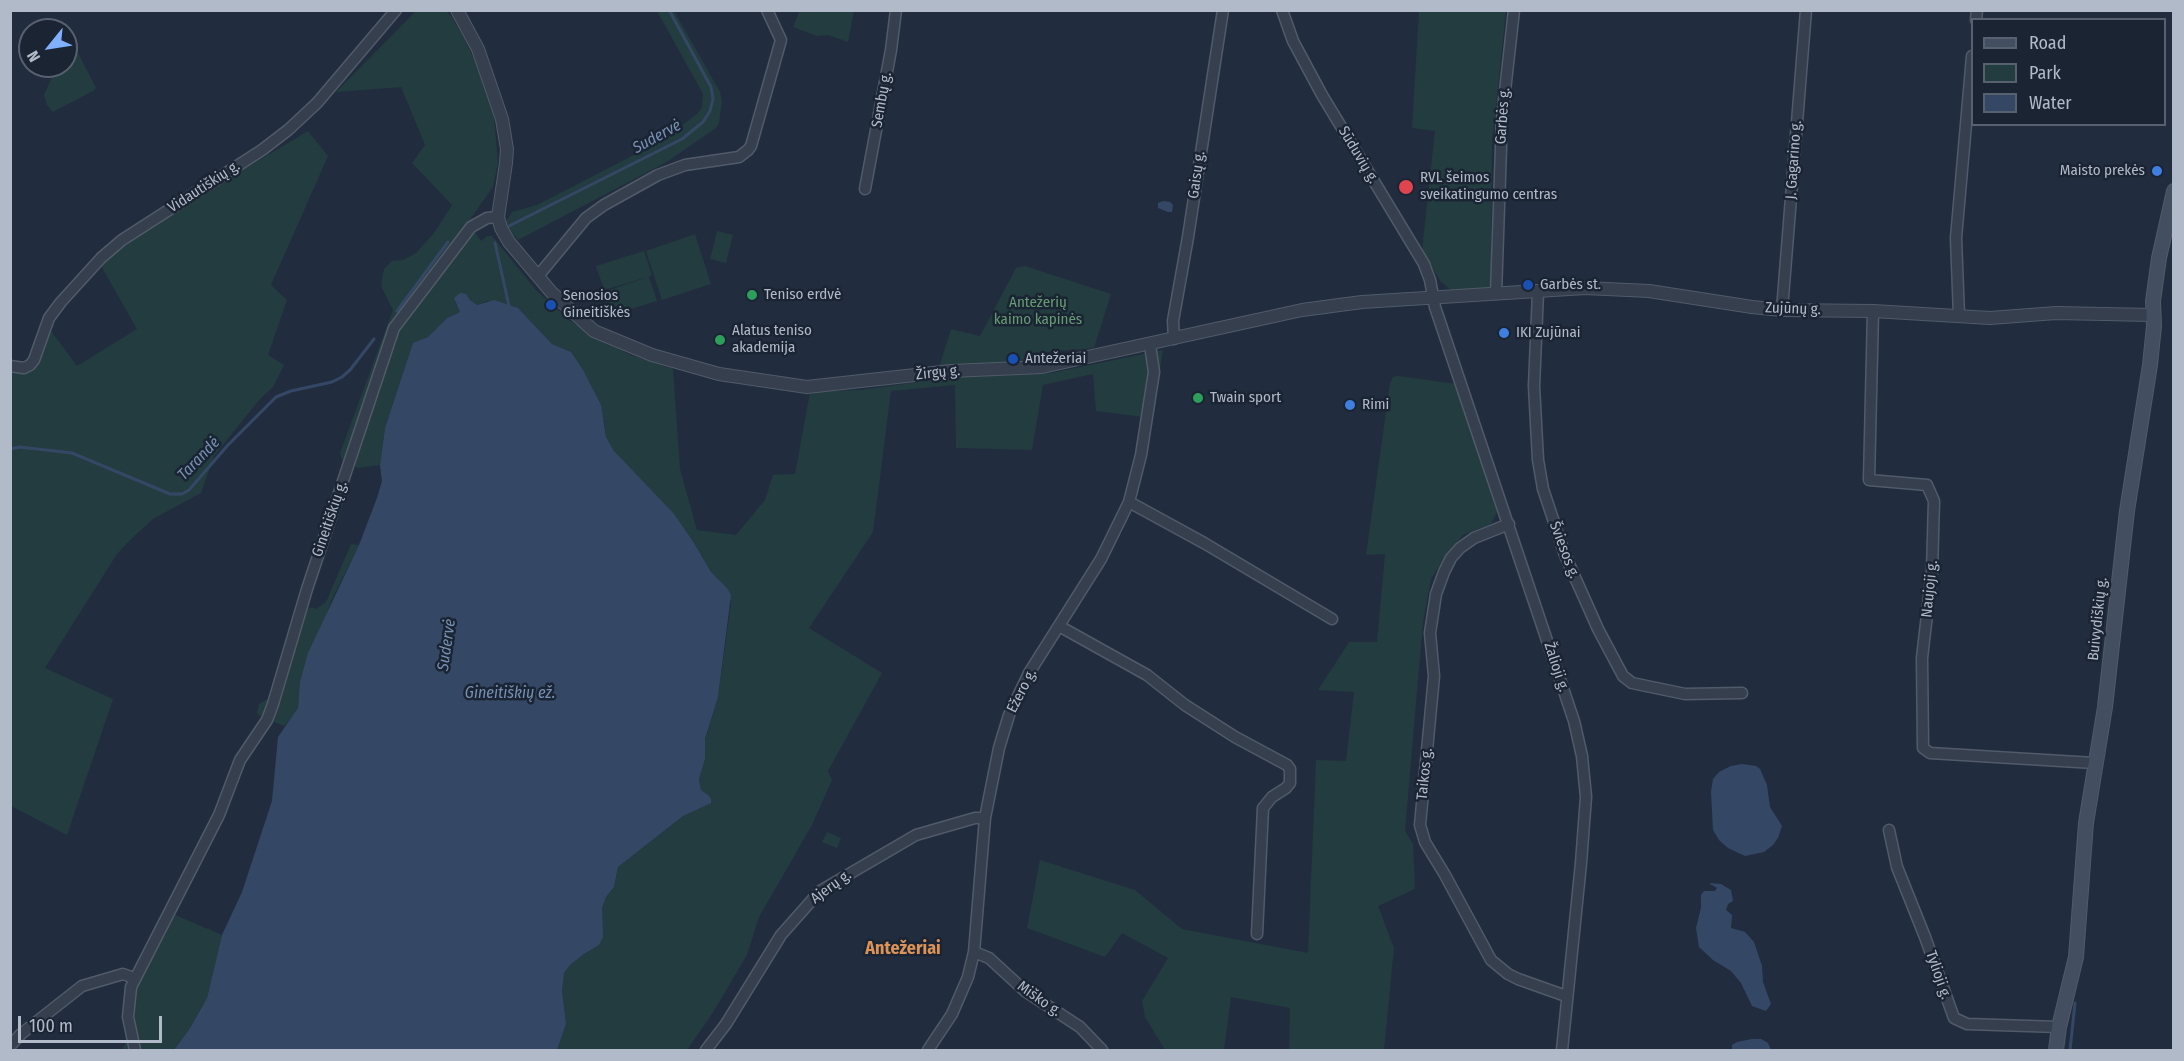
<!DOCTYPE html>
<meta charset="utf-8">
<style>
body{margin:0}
#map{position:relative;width:2184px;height:1061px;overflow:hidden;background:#212d3e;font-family:"Fira Sans Condensed",sans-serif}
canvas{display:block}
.frame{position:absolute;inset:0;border:12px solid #b1bac9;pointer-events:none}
.legend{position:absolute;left:1971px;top:18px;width:195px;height:108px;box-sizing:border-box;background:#1b2433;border:2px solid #57606f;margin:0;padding:8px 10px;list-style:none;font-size:18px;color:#b1bac9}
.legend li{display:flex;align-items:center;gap:12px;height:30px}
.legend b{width:30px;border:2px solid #57606f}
.north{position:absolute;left:18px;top:18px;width:60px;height:60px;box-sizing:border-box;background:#1b2433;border:2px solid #57606f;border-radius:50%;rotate:240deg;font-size:16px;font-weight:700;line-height:24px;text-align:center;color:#b1bac9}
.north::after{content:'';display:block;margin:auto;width:21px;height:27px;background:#80b0ff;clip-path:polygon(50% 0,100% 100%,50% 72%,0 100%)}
.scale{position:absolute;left:18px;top:1016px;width:144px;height:27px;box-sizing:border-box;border:3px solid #b1bac9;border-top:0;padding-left:8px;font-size:18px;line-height:21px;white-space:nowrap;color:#b1bac9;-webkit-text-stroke:4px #1b2433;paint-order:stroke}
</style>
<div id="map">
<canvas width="2184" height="1061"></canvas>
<div class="frame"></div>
<ul class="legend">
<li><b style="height:8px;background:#434e61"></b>Road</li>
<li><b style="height:16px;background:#233c3f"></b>Park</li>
<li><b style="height:16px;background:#344866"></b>Water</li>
</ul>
<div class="north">N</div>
<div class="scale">100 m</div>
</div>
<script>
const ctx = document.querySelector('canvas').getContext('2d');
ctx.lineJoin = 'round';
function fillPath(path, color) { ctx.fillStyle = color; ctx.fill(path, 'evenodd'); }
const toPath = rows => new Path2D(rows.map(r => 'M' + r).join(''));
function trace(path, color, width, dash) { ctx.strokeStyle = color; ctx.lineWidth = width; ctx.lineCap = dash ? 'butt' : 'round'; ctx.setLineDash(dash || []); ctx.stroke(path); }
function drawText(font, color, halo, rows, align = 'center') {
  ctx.font = font + ' "Fira Sans Condensed",sans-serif'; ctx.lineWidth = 5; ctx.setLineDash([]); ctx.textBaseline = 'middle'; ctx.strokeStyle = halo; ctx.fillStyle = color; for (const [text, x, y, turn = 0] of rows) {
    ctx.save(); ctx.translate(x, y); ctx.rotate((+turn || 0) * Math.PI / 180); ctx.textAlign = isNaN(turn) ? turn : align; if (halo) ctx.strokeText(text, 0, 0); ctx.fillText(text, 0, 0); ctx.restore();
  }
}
fillPath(toPath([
 [416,11,446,11,451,16,463,36,481,73,494,117,498,163,493,187,471,218,476,233,481,241,487,236,492,236,536,290,569,320,604,342,631,355,673,369,680,469,697,530,736,535,765,500,773,475,795,474,810,392,860,390,955,377,1051,373,1163,350,1152,418,1096,411,1093,374,1043,385,1032,450,956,448,955,385,891,391,873,532,809,628,882,673,828,771,832,780,812,825,759,917,747,955,712,1014,687,1050,557,1050,566,1024,562,991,564,973,570,965,584,954,599,945,602,908,606,897,614,887,618,867,683,816,711,799,701,790,699,779,705,759,705,740,718,697,731,603,727,588,711,572,694,543,614,451,606,437,604,421,571,352,552,344,518,308,487,301,477,305,470,300,466,294,455,301,460,312,447,318,428,337,413,344,385,428,380,465,358,468,342,460,340,453,393,310,381,286,384,269,392,261,403,260,416,253,434,233,452,205,412,163,425,145,401,87,336,92],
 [657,11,674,11,720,92,722,102,719,123,716,128,665,163,518,240,505,223,512,212,537,205,665,139,698,113,702,107,703,94],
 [798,11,854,11,848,42,828,35,817,36,793,27,799,13],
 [1419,11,1506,11,1492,144,1491,290,1451,290,1441,282,1422,250,1435,131,1412,128],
 [72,41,96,88,93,91,53,112,47,105,44,95,57,66,66,66,66,45],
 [308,131,328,156,271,285,287,300,268,355,284,365,273,387,260,399,214,456,201,493,153,519,130,540,117,554,45,668,113,699,67,835,11,806,10,371,24,372,48,327,77,366,137,329,100,264,171,213],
 [717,231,733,235,726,263,710,259],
 [695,234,711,284,662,300,646,251],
 [644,251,652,275,649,277,657,301,609,316,601,293,648,277,604,290,596,266],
 [1025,266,1111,294,1094,348,1047,352,1036,360,939,367,951,329,980,336,1016,268],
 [1398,376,1456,384,1497,512,1491,524,1463,535,1446,555,1431,579,1423,622,1405,831,1413,844,1415,889,1378,906,1394,948,1384,1050,1289,1050,1290,1008,1231,997,1224,1050,1165,1050,1145,1017,1142,1001,1168,958,1122,933,1105,957,1027,928,1040,860,1135,890,1182,929,1308,953,1316,760,1346,761,1354,692,1318,690,1349,642,1377,642,1385,554,1366,555,1390,383,1393,377],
 [351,544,359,545,331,601,299,696,298,708,292,718,284,726,260,716,257,713,259,704,271,697,282,696,305,612,310,607,316,609,326,602],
 [827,832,841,838,837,848,822,842],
 [175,915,222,935,207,998,190,1028,174,1050,122,1050,135,1022,133,1003,138,985]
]), '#233c3f');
fillPath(toPath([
 [1163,201,1170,202,1173,205,1172,212,1168,212,1158,208,1158,203],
 [460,293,466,294,470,300,477,305,494,300,518,308,552,344,571,352,583,370,601,405,606,437,614,451,674,514,694,543,711,572,727,588,731,595,718,697,705,739,705,759,699,779,701,790,708,795,711,799,711,803,683,816,618,867,614,887,606,897,602,908,603,937,599,945,584,954,570,965,564,973,562,991,566,1024,557,1050,174,1050,190,1028,207,998,222,935,242,892,272,801,278,737,298,708,300,682,308,653,359,545,377,498,382,481,380,465,385,428,413,343,428,337,447,318,460,312,454,298],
 [1742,764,1756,766,1760,769,1767,785,1770,807,1782,826,1778,838,1773,845,1764,852,1745,856,1728,848,1719,840,1713,830,1711,792,1713,779,1719,772,1731,766],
 [1710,883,1721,884,1731,890,1733,901,1728,904,1726,910,1732,915,1731,928,1745,932,1754,942,1762,966,1763,982,1771,1004,1766,1011,1752,1006,1741,983,1731,971,1713,960,1699,947,1696,928,1701,908,1701,895,1704,891,1715,891,1717,888,1710,884],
 [1752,1039,1761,1039,1768,1043,1771,1050,1732,1050,1732,1045,1737,1042]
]), '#344866');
trace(toPath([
 [509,226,682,139,703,122,710,111,713,99,711,87,669,10],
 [495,243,509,306],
 [397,311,448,242],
 [10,449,20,447,72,453,170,494,182,494,189,490,228,445,276,397,291,391,332,382,342,377,350,370,374,339],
 [2070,1050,2075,1003]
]), '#344866', 3);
const minor = toPath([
 [1282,10,1293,41,1322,95,1424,264,1430,280,1435,307,1574,721,1582,756,1586,797,1581,863,1562,1050],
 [1976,20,1977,10],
 [865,189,891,50,896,10],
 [538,276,586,218,604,205,658,175,685,165,739,157,748,150,751,146,781,40,767,10],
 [1538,292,1534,386,1538,460,1543,489,1565,555,1598,629,1623,676,1632,683,1685,694,1742,693],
 [1496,294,1502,118,1514,10],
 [1782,310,1806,10],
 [1873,311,1869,480,1927,485,1934,501,1932,571,1922,658,1923,748,1930,753,2094,763],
 [1959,316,1956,238,1972,56],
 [1174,339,1173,321,1188,237,1223,10],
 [10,366,24,368,30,365,34,360,49,318,61,302,101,258,122,240,262,150,288,130,317,103,396,10],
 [1129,502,1204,543,1332,619],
 [1509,524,1474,538,1460,548,1451,558,1444,572,1436,594,1430,633,1434,676,1420,825,1425,842,1445,875,1491,960,1508,974,1518,979,1566,996],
 [1059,626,1147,675,1185,705,1235,737,1287,765,1290,769,1290,783,1286,788,1272,797,1263,808,1257,934],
 [1889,830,1897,867,1925,937,1954,1018,1967,1024,2059,1027],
 [974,952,989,958,1025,991,1080,1027,1102,1050],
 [10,1046,21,1034,82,986,123,974,134,978],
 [135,1050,128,1017,131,987,219,815,240,760,267,720,273,704,307,589,394,328,471,227,487,218,498,217],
 [706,1050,726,1024,781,935,820,891,916,835,975,818,985,818],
 [928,1050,952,1014,968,977,974,952,985,818,999,748,1009,715,1029,673,1101,559,1129,502,1141,455,1154,372,1150,345]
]);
const tertiary = toPath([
 [457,10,478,49,502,119,507,149,506,163,498,217,501,228,509,242,552,293,594,331,652,355,719,374,807,387,951,371,1042,367,1302,310,1362,302,1585,288,1649,291,1752,307,1782,310,1873,311,1990,318,2056,313,2152,315]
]);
const secondary = toPath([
 [2056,1050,2059,1027,2076,957,2086,823,2105,707,2127,511,2150,365,2154,326,2153,301,2159,258,2174,191]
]);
trace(minor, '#515a69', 13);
trace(tertiary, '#515a69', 14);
trace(secondary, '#515a69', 16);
trace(minor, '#353f4e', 10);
trace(tertiary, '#353f4e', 12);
trace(secondary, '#434e61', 14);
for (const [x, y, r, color] of [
 [2157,171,6,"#3f7fe0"],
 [1406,187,8,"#e0444e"],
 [1528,285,6,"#1a4fb4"],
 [752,295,6,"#2e9e5b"],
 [551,305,6,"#1a4fb4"],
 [1504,333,6,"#3f7fe0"],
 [720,340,6,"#2e9e5b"],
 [1013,359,6,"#1a4fb4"],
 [1198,398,6,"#2e9e5b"],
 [1350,405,6,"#3f7fe0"]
]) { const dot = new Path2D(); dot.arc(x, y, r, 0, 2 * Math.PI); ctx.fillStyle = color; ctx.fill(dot); trace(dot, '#1b2433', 2); }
drawText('15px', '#b1bac9', '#1b2433', [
 ["Sembų g.",882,100,-80],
 ["Garbės g.",1503,116,-86],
 ["Sūduvių g.",1358,155,59],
 ["J. Gagarino g.",1794,160,-86],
 ["Gaisų g.",1197,175,-82],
 ["Vidautiškių g.",204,187,-33],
 ["Zujūnų g.",1793,309,2],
 ["Žirgų g.",938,373,-6],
 ["Gineitiškių g.",330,519,-71],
 ["Šviesos g.",1564,550,69],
 ["Naujoji g.",1930,589,-84],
 ["Buivydiškių g.",2098,619,-84],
 ["Žalioji g.",1556,667,72],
 ["Ežero g.",1022,691,-63],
 ["Taikos g.",1425,774,-84],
 ["Ajerų g.",831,887,-36],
 ["Tylioji g.",1938,975,71],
 ["Miško g.",1039,999,35]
]);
drawText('15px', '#b1bac9', '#1b2433', [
 ["Maisto prekės",2145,171,"right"],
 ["RVL šeimos",1420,178],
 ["sveikatingumo centras",1420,195],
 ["Garbės st.",1540,285],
 ["Teniso erdvė",764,295],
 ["Senosios",563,296],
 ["Gineitiškės",563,313],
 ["Alatus teniso",732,331],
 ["akademija",732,348],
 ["IKI Zujūnai",1516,333],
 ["Antežeriai",1025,359],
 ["Twain sport",1210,398],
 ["Rimi",1362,405]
], 'left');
drawText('15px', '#669c73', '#1b2433', [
 ["Antežerių",1038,303],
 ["kaimo kapinės",1038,320]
]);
drawText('italic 16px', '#7690b3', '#1b2433', [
 ["Sudervė",657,137,-29],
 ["Tarandė",199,459,-46],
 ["Sudervė",447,645,-82],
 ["Gineitiškių ež.",510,694]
]);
drawText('bold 18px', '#dc9359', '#1b2433', [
 ["Antežeriai",903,949]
]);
</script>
